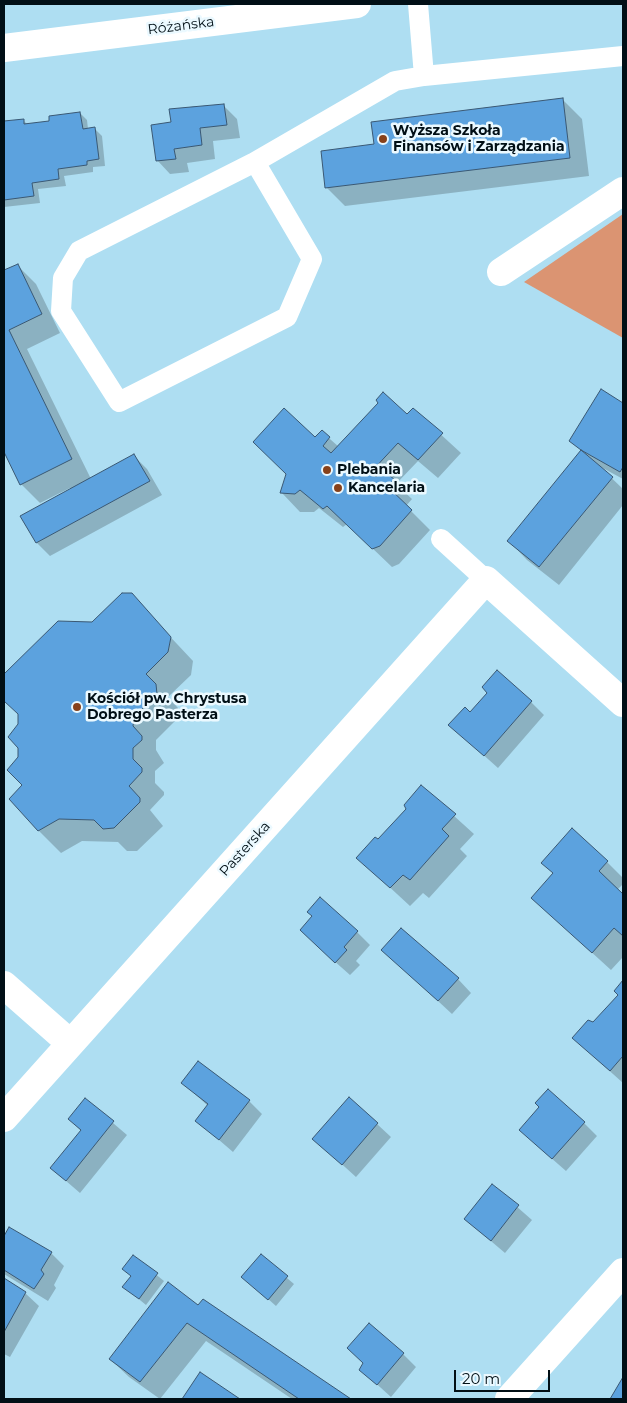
<!DOCTYPE html>
<meta charset="utf-8">
<style>
body{margin:0}
#map{position:relative;width:627px;height:1403px;overflow:hidden;background:#aedef2;font-family:Montserrat,sans-serif}
canvas{display:block}
.frame{position:absolute;inset:0;border:5px solid #010f16;pointer-events:none}
.scale{position:absolute;left:454px;top:1370px;width:96px;height:22px;box-sizing:border-box;border:2px solid #010f16;border-top:0;padding-left:6px;font-size:15px;line-height:18px;white-space:nowrap;color:#010f16;-webkit-text-stroke:4px #ebf9ff;paint-order:stroke}
</style>
<div id="map">
<canvas width="627" height="1403"></canvas>
<div class="frame"></div>
<div class="scale">20 m</div>
</div>
<script>
const ctx = document.querySelector('canvas').getContext('2d');
ctx.lineJoin = 'round';
function fillPath(path, color) { ctx.fillStyle = color; ctx.fill(path, 'evenodd'); }
const toPath = rows => new Path2D(rows.map(r => 'M' + r).join(''));
function trace(path, color, width, dash) { ctx.strokeStyle = color; ctx.lineWidth = width; ctx.lineCap = dash ? 'butt' : 'round'; ctx.setLineDash(dash || []); ctx.stroke(path); }
function drawText(font, color, halo, rows, align = 'center') {
  ctx.font = font + ' Montserrat,sans-serif'; ctx.lineWidth = 5; ctx.setLineDash([]); ctx.textBaseline = 'middle'; ctx.strokeStyle = halo; ctx.fillStyle = color; for (const [text, x, y, turn = 0] of rows) {
    ctx.save(); ctx.translate(x, y); ctx.rotate((+turn || 0) * Math.PI / 180); ctx.textAlign = isNaN(turn) ? turn : align; if (halo) ctx.strokeText(text, 0, 0); ctx.fillText(text, 0, 0); ctx.restore();
  }
}
fillPath(toPath([
 [623,214,623,338,524,282]
]), '#db9472');
fillPath(toPath([
 [563,100,582,119,589,176,345,206,326,187,375,145],
 [196,106,198,109,224,106,237,119,240,138,213,141,215,159,187,163,189,172,170,174,157,160,172,123,170,110],
 [80,113,87,120,88,129,95,129,102,136,105,166,93,167,93,172,64,176,66,186,38,189,40,203,4,207,4,123,23,120,28,125,50,123],
 [17,265,36,284,60,333,27,349,91,479,134,456,147,469,162,495,50,556,36,542,71,490,70,488,40,503,21,484,4,450,4,272],
 [602,391,623,404,623,479,599,466,623,489,623,505,559,585,527,560,509,541,582,451,571,441],
 [413,409,461,453,438,478,418,461,396,484,412,499,406,506,430,530,399,564,392,567,347,524,343,527,319,508,314,512,300,512,282,493,314,438,322,432,339,447,407,415],
 [131,595,193,661,191,675,168,697,178,708,179,717,156,740,156,750,164,763,155,771,155,783,164,792,164,795,150,810,163,826,137,851,127,851,118,842,82,841,61,853,38,830,24,786,19,757,19,714,4,699,4,676,58,623,92,624],
 [531,702,544,715,498,768,450,725],
 [421,786,474,834,460,849,467,856,429,898,423,893,410,906,358,858,378,841,407,809],
 [607,862,623,878,623,884,617,890,623,895,623,957,611,970,532,898],
 [314,917,357,932,370,945,356,961,360,965,350,975,315,944],
 [383,950,458,979,471,993,452,1014],
 [623,982,623,1083,573,1038,593,1024,619,995,616,991],
 [183,1083,249,1101,262,1114,233,1152,197,1121,208,1106],
 [349,1098,391,1137,356,1177,314,1139],
 [85,1099,127,1135,80,1193,51,1168,81,1131,70,1119],
 [541,1107,584,1123,597,1136,566,1171,534,1143],
 [492,1185,532,1220,505,1253,465,1219],
 [10,1229,51,1253,64,1266,54,1285,56,1288,48,1301,4,1274,4,1239],
 [133,1256,164,1281,146,1305,124,1287,132,1277],
 [261,1256,294,1284,276,1306,250,1283],
 [4,1279,25,1293,39,1306,10,1357,4,1354],
 [203,1301,348,1399,292,1399,206,1341,160,1399,129,1377,110,1359,199,1307],
 [403,1354,416,1367,391,1397,360,1369],
 [201,1374,238,1399,184,1399]
]), '#0003');
const building = toPath([
 [563,98,570,158,325,188,321,151,374,144,371,122,563,98],
 [224,104,227,125,200,128,202,145,174,149,176,159,156,161,151,125,171,122,169,109,224,104],
 [80,112,83,129,95,127,99,159,87,161,87,165,58,169,59,179,32,183,34,196,4,200,4,121,24,119,24,124,49,121,49,116,80,112],
 [18,264,42,314,9,330,72,459,20,485,4,452,4,270,18,264],
 [601,389,623,403,623,467,620,472,581,450,569,441,601,389],
 [383,392,407,414,413,408,443,433,418,460,398,443,372,471,376,477,382,470,394,479,388,487,412,510,380,546,372,549,327,506,323,509,300,490,295,494,280,493,286,474,253,442,284,408,315,437,322,430,330,437,323,446,331,453,378,403,376,400,383,392],
 [581,450,613,477,539,567,507,541,581,450],
 [134,454,150,481,36,543,20,516,134,454],
 [122,593,132,593,171,637,168,652,146,674,156,684,157,694,134,717,133,726,142,736,142,740,133,748,133,759,142,768,142,772,129,786,140,798,140,802,114,828,103,829,94,820,59,819,38,831,9,799,22,785,7,770,18,757,18,748,8,737,18,724,18,714,4,701,4,674,58,621,92,622,122,593],
 [497,670,532,701,484,756,448,725,465,707,470,712,487,693,482,687,497,670],
 [421,785,456,814,442,829,449,836,410,880,403,875,390,888,356,858,375,837,378,839,406,809,404,805,421,785],
 [572,828,608,861,599,871,623,894,623,936,614,928,592,953,531,898,553,873,541,863,572,828],
 [320,897,358,931,344,947,347,950,335,963,300,930,312,916,307,912,320,897],
 [401,928,459,978,438,1001,381,950,401,928],
 [623,980,623,1056,610,1071,572,1038,588,1020,593,1022,618,995,614,991,623,980],
 [198,1061,250,1100,219,1140,195,1121,208,1104,181,1083,198,1061],
 [548,1089,585,1122,552,1159,519,1130,539,1107,535,1103,548,1089],
 [349,1097,378,1123,342,1165,312,1139,349,1097],
 [85,1098,114,1121,66,1181,50,1168,81,1130,68,1119,85,1098],
 [492,1184,519,1205,491,1241,464,1219,492,1184],
 [9,1227,52,1252,41,1270,44,1274,34,1289,4,1270,4,1236,9,1227],
 [261,1254,288,1276,268,1300,241,1277,261,1254],
 [133,1255,158,1273,139,1299,122,1287,131,1276,122,1269,133,1255],
 [4,1278,26,1292,4,1332,4,1278],
 [168,1282,198,1305,203,1299,351,1399,299,1399,187,1323,140,1382,109,1359,168,1282],
 [369,1323,404,1353,377,1385,359,1370,363,1363,347,1348,369,1323],
 [200,1372,240,1399,182,1399,200,1372],
 [623,1377,623,1399,610,1399,623,1377]
]);
fillPath(building, '#5ca2de');
trace(building, '#3a5873', 1);
trace(toPath([
 [424,76,623,56],
 [255,162,312,259,287,317,119,402,61,311,63,278,79,251,255,162,395,81,424,76,418,4],
 [441,539,486,580]
]), '#fff', 20);
trace(toPath([
 [501,272,623,191],
 [4,985,70,1043],
 [4,1118,486,580,623,703]
]), '#fff', 28);
trace(toPath([
 [4,48,357,4],
 [509,1399,623,1272]
]), '#fff', 28);
for (const [x, y, r, color] of [
 [383,139,5,"#87411b"],
 [327,470,5,"#87411b"],
 [338,488,5,"#87411b"],
 [77,707,5,"#87411b"]
]) { const dot = new Path2D(); dot.arc(x, y, r, 0, 2 * Math.PI); ctx.fillStyle = color; ctx.fill(dot); trace(dot, '#ebf9ff', 2); }
drawText('14px', '#010f16', '#ebf9ff', [
 ["Różańska",181,26,-7],
 ["Pasterska",245,849,-48]
]);
drawText('bold 14px', '#010f16', '#ebf9ff', [
 ["Wyższa Szkoła",393,131],
 ["Finansów i Zarządzania",393,147],
 ["Plebania",337,470],
 ["Kancelaria",348,488],
 ["Kościół pw. Chrystusa",87,699],
 ["Dobrego Pasterza",87,715]
], 'left');
</script>
